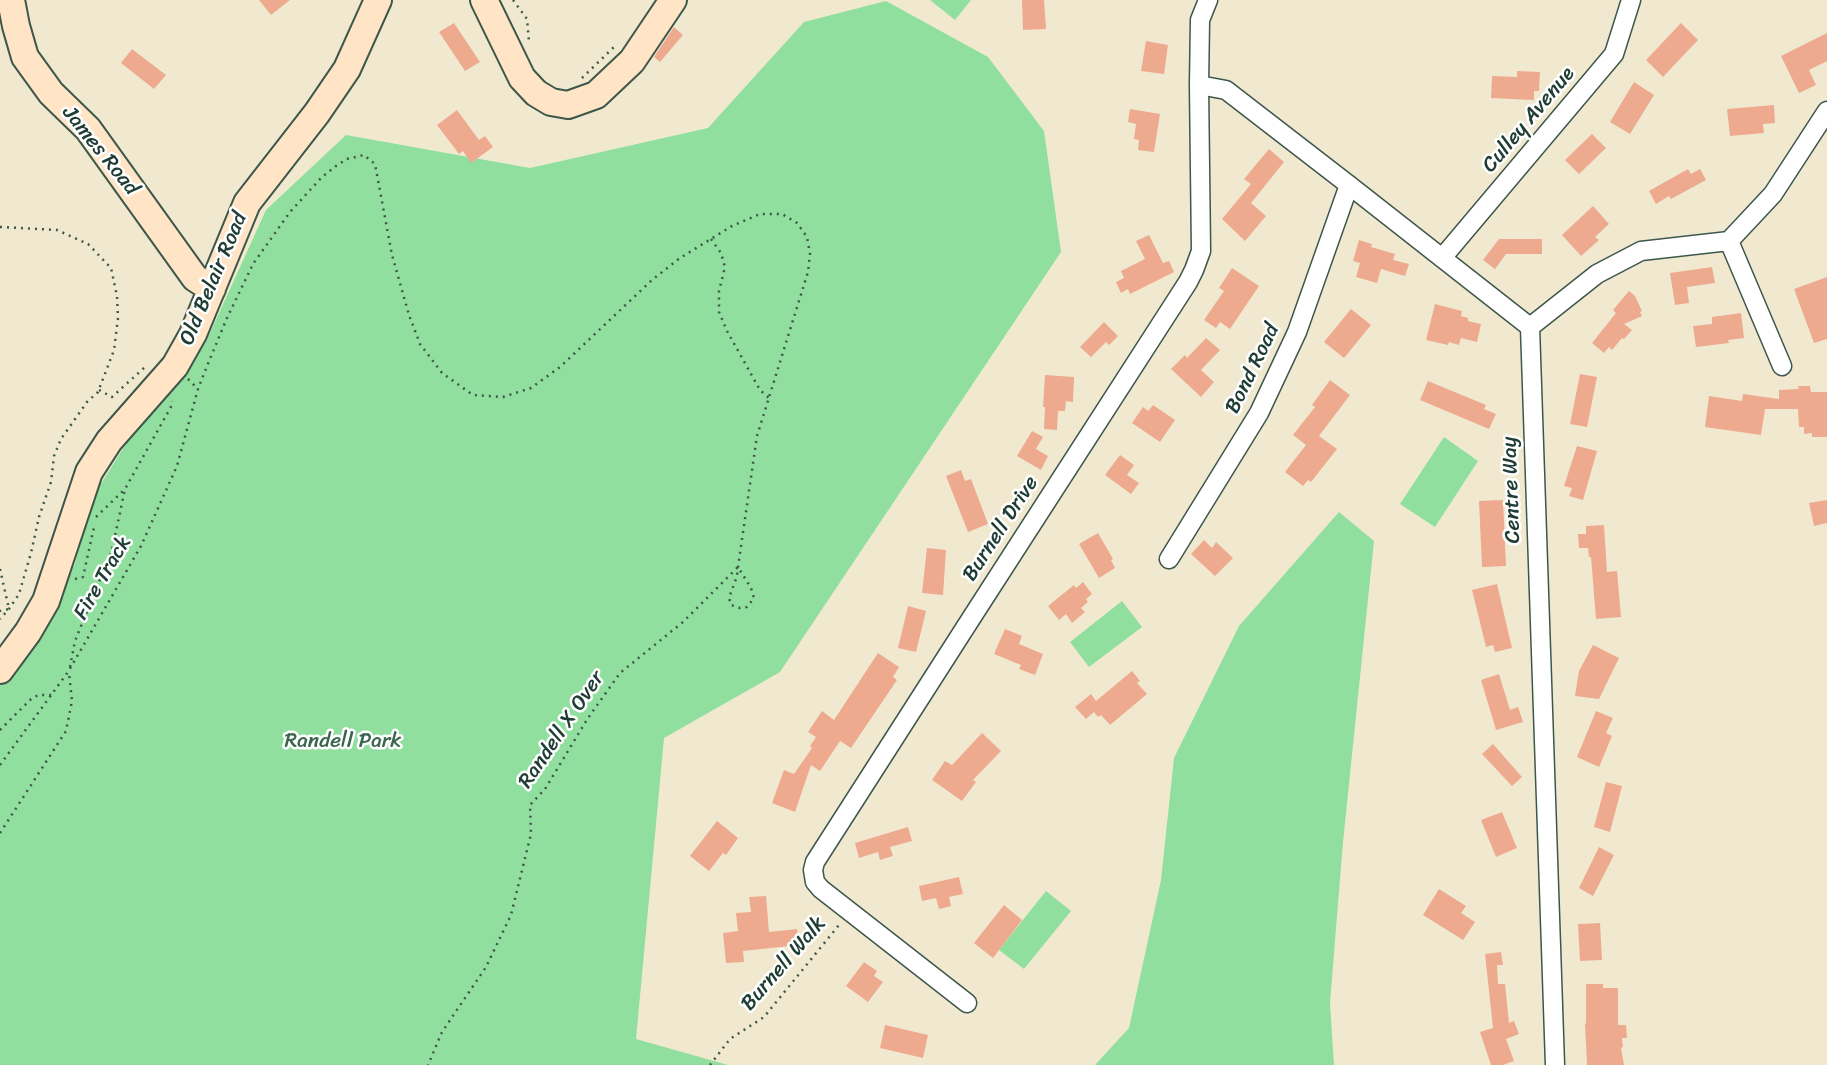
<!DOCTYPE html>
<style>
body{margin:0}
canvas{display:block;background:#f0e9d0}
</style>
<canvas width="1827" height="1065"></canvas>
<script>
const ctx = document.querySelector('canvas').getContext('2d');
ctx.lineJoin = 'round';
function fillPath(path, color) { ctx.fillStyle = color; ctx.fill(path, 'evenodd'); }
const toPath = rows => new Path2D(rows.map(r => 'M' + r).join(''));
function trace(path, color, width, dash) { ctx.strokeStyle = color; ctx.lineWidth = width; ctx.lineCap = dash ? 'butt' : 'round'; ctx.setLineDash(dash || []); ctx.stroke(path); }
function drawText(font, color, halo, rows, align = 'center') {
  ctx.font = font + ' Sriracha,sans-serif'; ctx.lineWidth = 5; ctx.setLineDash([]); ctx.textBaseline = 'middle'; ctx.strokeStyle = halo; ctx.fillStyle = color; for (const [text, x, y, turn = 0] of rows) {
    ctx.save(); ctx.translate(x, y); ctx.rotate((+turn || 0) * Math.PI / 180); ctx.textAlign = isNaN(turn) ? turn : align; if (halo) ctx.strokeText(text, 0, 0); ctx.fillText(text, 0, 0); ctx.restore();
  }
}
fillPath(toPath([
 [930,0,971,0,955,20],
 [886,1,988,57,1044,131,1061,252,780,672,664,738,636,1039,728,1065,0,1065,0,686,27,654,75,564,89,503,132,434,209,335,266,210,346,135,530,168,708,128,804,22],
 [1444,437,1478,461,1435,527,1400,504],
 [1339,512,1374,541,1343,842,1330,1003,1334,1065,1095,1065,1129,1028,1161,880,1174,758,1239,626],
 [1122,601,1142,627,1089,667,1070,642],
 [1046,891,1071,911,1024,969,999,950]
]), '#90df9e');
fillPath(toPath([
 [259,0,290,0,271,15],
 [1022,0,1044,0,1046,29,1023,30],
 [454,23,480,62,465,71,439,32],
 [1681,23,1698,40,1663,77,1646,60],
 [674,27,683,35,660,62,654,57],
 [1827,33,1827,61,1809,70,1816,85,1799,93,1781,56],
 [1146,41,1168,45,1164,74,1141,71],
 [132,49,166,75,154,89,121,63],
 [1517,71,1540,72,1539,91,1534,91,1534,100,1491,98,1492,76,1517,77],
 [1634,82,1654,95,1630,134,1610,122],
 [1774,105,1775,123,1763,124,1764,133,1730,136,1727,109],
 [1130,109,1160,114,1154,152,1138,150,1139,140,1134,139,1136,124,1128,122],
 [457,110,479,140,485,136,493,147,471,163,463,151,459,154,437,125],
 [1592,134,1606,148,1579,174,1565,160],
 [1269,149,1284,162,1251,203,1266,216,1245,241,1222,219,1251,184,1244,179],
 [1688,169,1691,174,1700,169,1706,180,1671,199,1669,196,1656,204,1649,191],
 [1593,206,1609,224,1595,237,1599,240,1581,256,1562,235],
 [1149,235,1163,263,1169,261,1174,272,1130,294,1128,289,1121,293,1116,282,1124,278,1121,271,1145,259,1136,241],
 [1499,239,1542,239,1542,254,1506,254,1495,269,1483,260],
 [1359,240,1372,244,1371,247,1395,254,1393,260,1409,264,1405,276,1381,269,1377,283,1356,277,1360,263,1353,261],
 [1712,267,1715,283,1687,287,1689,303,1675,305,1670,273],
 [1232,268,1259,286,1230,329,1220,322,1216,328,1204,320,1224,291,1219,288],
 [1827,277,1827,339,1814,343,1794,289],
 [1629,291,1635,296,1642,311,1640,312,1642,316,1624,324,1632,330,1624,339,1622,338,1612,350,1609,347,1604,353,1592,343,1616,313,1613,310],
 [1435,304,1462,311,1461,316,1468,318,1468,321,1481,324,1477,342,1461,338,1459,345,1449,342,1448,345,1426,340],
 [1351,309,1371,325,1344,358,1324,342],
 [1741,313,1744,338,1728,340,1729,343,1696,347,1693,326,1712,324,1712,317],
 [1104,322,1118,336,1109,345,1106,342,1091,357,1080,347],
 [1206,338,1220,350,1201,370,1214,382,1201,397,1171,369,1185,355,1187,358],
 [1580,374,1597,377,1587,427,1570,424],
 [1045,375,1074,377,1073,402,1066,401,1065,411,1058,411,1057,430,1044,429,1045,407,1043,407],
 [1330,380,1350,395,1319,436,1337,449,1311,482,1308,480,1303,486,1285,472,1306,445,1293,435,1315,407,1312,405],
 [1428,381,1486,405,1484,409,1496,414,1489,429,1420,400],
 [1798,386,1810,386,1811,392,1827,392,1827,437,1812,437,1812,433,1804,434,1804,427,1799,427,1798,409,1765,409,1761,435,1705,427,1709,396,1742,401,1743,394,1779,399,1779,390,1799,389],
 [1153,405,1175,420,1160,442,1132,423,1143,407,1148,411],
 [1032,431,1043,437,1036,449,1048,456,1041,470,1017,456],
 [1577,446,1597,451,1583,500,1569,496,1572,488,1564,486],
 [1120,455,1134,465,1127,475,1139,483,1131,494,1105,475],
 [961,470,965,481,971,479,988,524,968,532,946,476],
 [1503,500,1506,566,1482,567,1479,501],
 [1827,500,1827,523,1814,526,1809,503],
 [1604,525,1607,572,1617,571,1621,617,1596,619,1591,557,1589,557,1588,548,1579,548,1578,534,1586,534,1586,526],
 [1098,533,1113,559,1111,560,1115,568,1099,578,1079,544],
 [1204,540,1212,548,1216,542,1233,558,1215,576,1191,554],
 [927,548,946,550,943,595,922,593],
 [1083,582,1092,594,1086,599,1088,602,1081,608,1085,612,1072,623,1066,614,1059,620,1048,606,1074,585,1076,588],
 [1497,584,1512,648,1495,652,1493,645,1486,647,1472,590],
 [908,606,926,611,916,652,898,648],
 [1005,629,1022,636,1019,644,1043,654,1035,675,1019,669,1021,665,994,654],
 [1593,645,1619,658,1599,699,1575,696,1579,671],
 [878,653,899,667,893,677,897,680,851,748,840,741,820,771,811,765,795,812,772,803,784,770,794,774,812,748,810,746,816,737,808,732,822,711,834,720],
 [1132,671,1140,681,1137,683,1147,694,1110,725,1101,715,1098,717,1094,712,1086,719,1075,707,1091,694,1096,701],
 [1499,674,1510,710,1518,707,1523,722,1496,730,1481,680],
 [1596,711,1613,718,1606,733,1612,736,1599,767,1577,757],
 [982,733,1001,751,973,780,976,782,962,801,932,780,945,761,952,765],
 [1493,744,1522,777,1512,786,1482,754],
 [1606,782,1622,786,1610,832,1594,827],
 [1502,812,1517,848,1496,857,1481,820],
 [717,821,738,838,726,855,723,853,709,871,690,856],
 [908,827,912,841,890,847,893,856,880,860,878,852,859,858,855,843],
 [1599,847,1614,855,1593,896,1579,888],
 [959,877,963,894,949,897,951,906,939,909,936,898,922,901,919,886],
 [1439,889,1466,906,1461,913,1475,922,1463,940,1423,915],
 [766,896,769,932,797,929,799,945,743,951,744,962,726,963,723,933,738,931,736,913,751,912,749,897],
 [1004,905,1022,920,993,958,974,943],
 [1600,923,1602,960,1580,961,1578,924],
 [1501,952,1503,965,1497,965,1498,984,1505,984,1509,1023,1514,1021,1519,1034,1506,1039,1514,1061,1503,1065,1491,1065,1480,1032,1493,1028,1485,954],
 [864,962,877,971,874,976,883,982,868,1002,846,986],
 [1586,984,1603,984,1603,988,1618,988,1618,1025,1626,1025,1627,1038,1622,1038,1623,1047,1621,1048,1624,1065,1587,1065,1585,1024,1586,1023],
 [885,1025,928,1035,923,1058,880,1048]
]), '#eeaa8f');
const minor = toPath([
 [1199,85,1226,90,1349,185,1530,327,1555,1065],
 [1729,241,1782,366],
 [1442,258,1614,54,1631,0],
 [1530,327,1597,274,1641,251,1729,241,1773,194,1827,111],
 [1169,559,1259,413,1297,332,1349,185],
 [967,1003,821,889,815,882,813,870,815,862,972,617,1188,282,1194,270,1201,251,1199,85,1200,20,1208,0]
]);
const secondary = toPath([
 [11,0,16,26,25,57,51,93,88,129,195,278,212,289],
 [484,0,522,78,536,93,551,102,568,105,596,95,632,61,673,0],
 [0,670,28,632,46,601,89,472,109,441,175,366,193,334,247,203,317,113,347,69,378,0]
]);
trace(minor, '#3e574b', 21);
trace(secondary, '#3e574b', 30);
trace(toPath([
 [513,0,527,19,529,42],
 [582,78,615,46],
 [0,227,57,230,88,244,111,268,117,296,118,318,114,350,98,392,87,402,61,439,54,456,51,482,39,517,31,553,19,594,9,609,0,619],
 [711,239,721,253,725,267,719,291,719,312,727,331,760,390,769,398],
 [188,379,198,389],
 [99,390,112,397,145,367],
 [96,517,124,490],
 [0,569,9,609,0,611],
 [75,579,83,577,94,527],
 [70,667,75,641,112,550,125,489,172,405,172,401],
 [0,730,30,700,38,695,52,695],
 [0,765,68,672,141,546,177,466,198,389,207,366,227,318,253,264,290,212,322,177,336,166,347,159,364,155,375,164,392,255,409,315,420,344,442,373,473,395,503,397,531,388,560,367,652,280,680,258,732,226,760,214,782,214,797,223,807,237,810,254,808,272,757,436,738,567,737,576,729,598,731,605,740,608,747,607,754,598,751,588,738,567,683,622,620,673,588,718,545,789,530,805,531,834,511,915,486,967,442,1032,428,1065],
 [0,833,66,731,72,701,69,673],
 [710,1065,730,1039,764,1017,839,925]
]), '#3e574b', 2.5, [2, 5]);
trace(minor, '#fff', 18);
trace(secondary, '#ffe4c6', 26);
drawText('21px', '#1f3d34', '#fff', [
 ["Culley Avenue",1529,120,-50],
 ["James Road",100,151,51],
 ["Old Belair Road",214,279,-67],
 ["Bond Road",1253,369,-64],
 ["Centre Way",1512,490,-92],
 ["Burnell Drive",1001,529,-57],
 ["Fire Track",103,578,-60],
 ["Randell X Over",562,730,-56],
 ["Burnell Walk",784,964,-49]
]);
drawText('21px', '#3b664e', '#fff', [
 ["Randell Park",343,742]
]);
</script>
